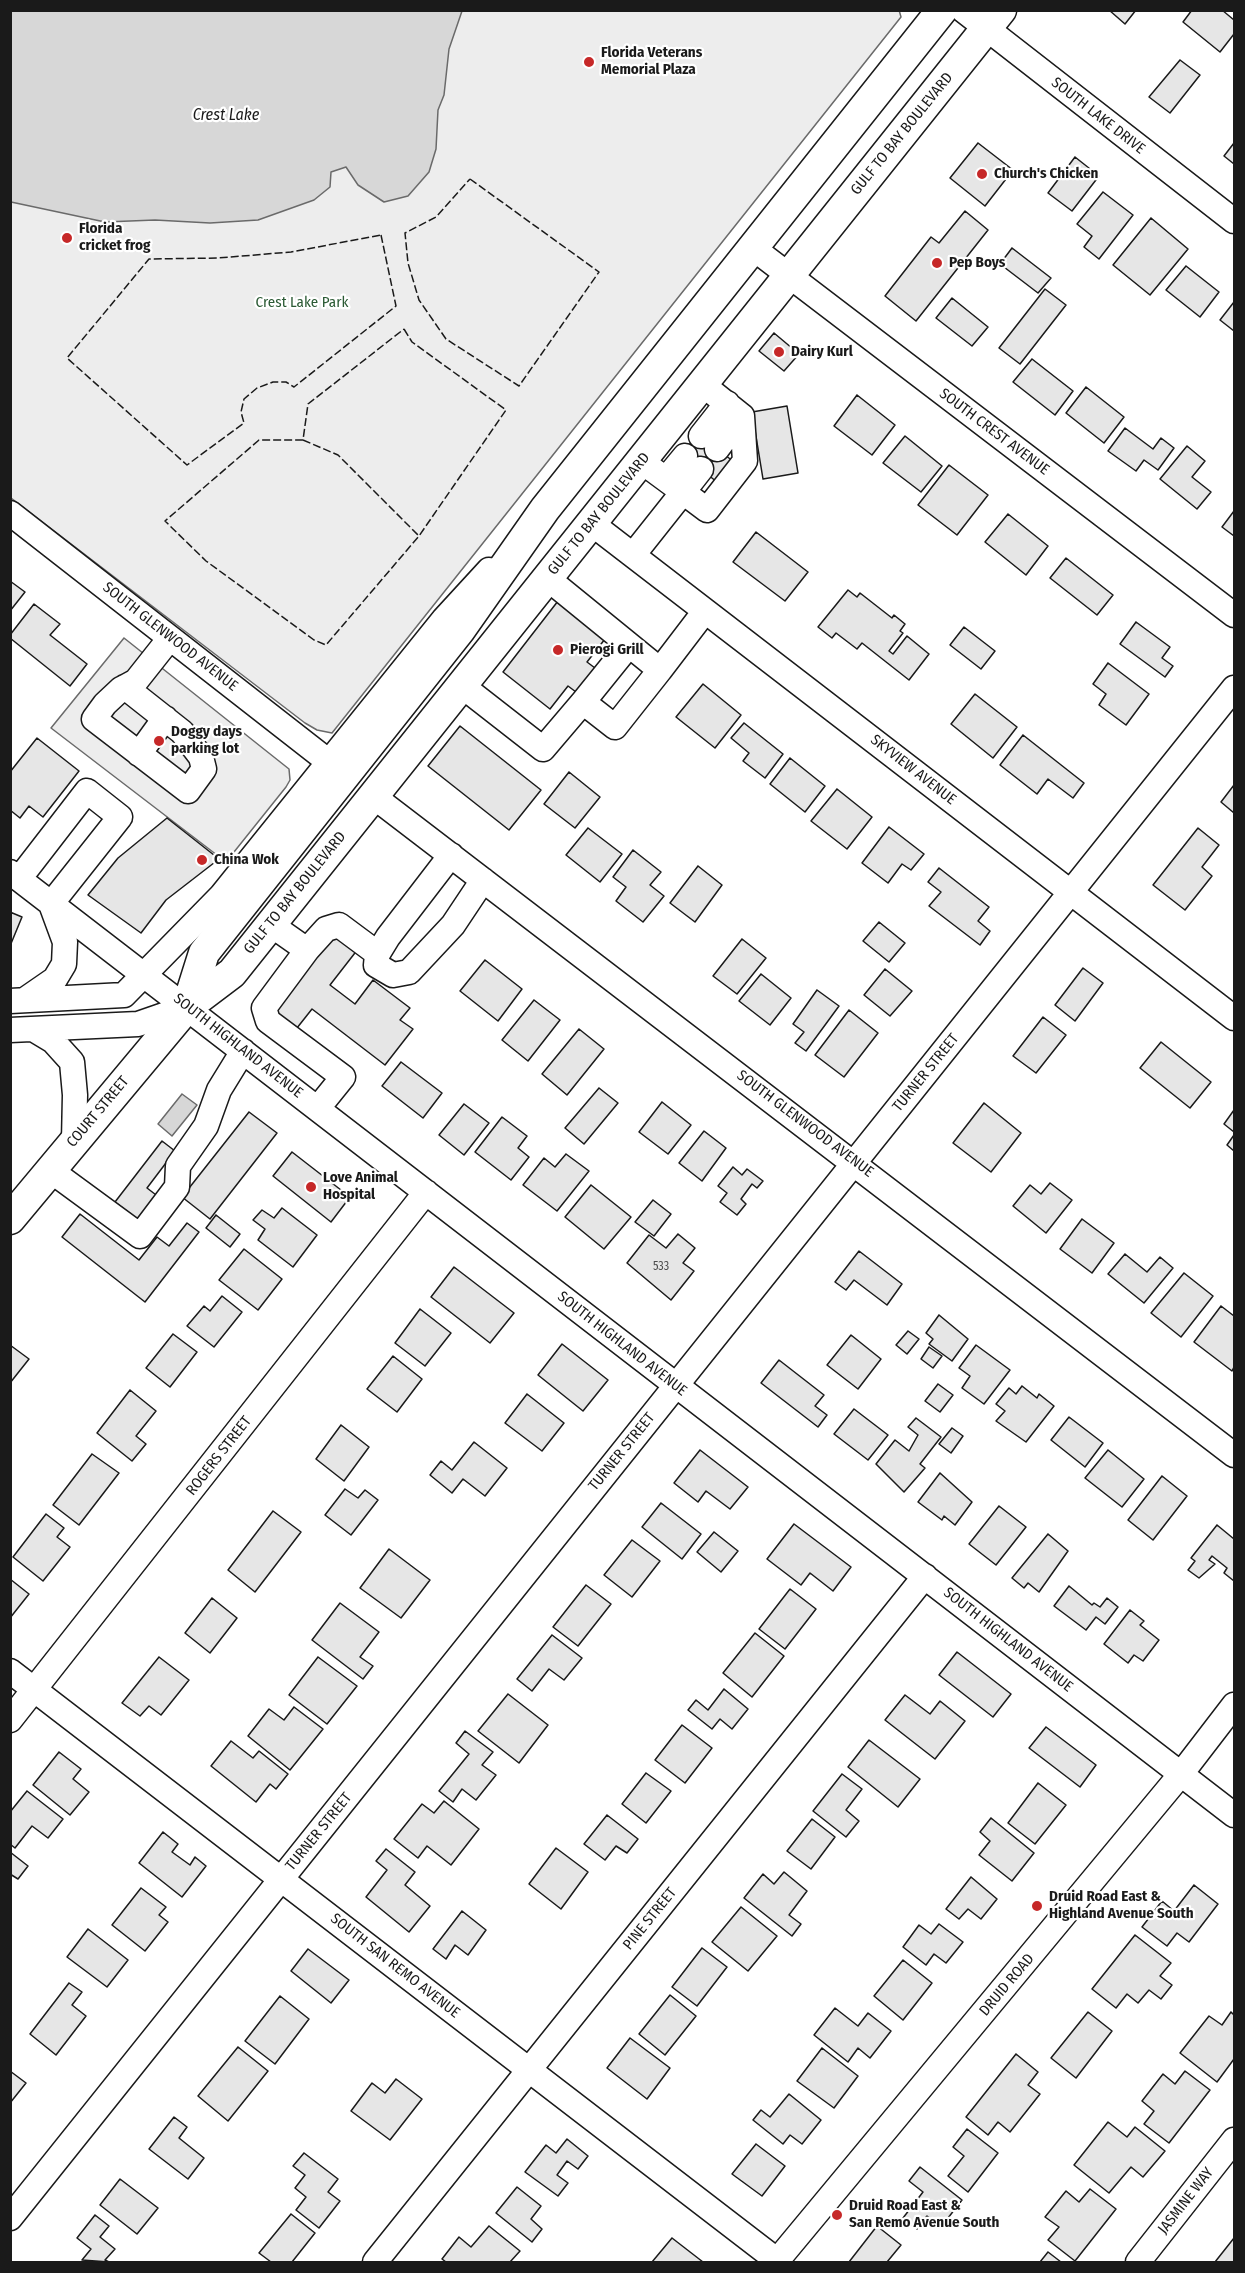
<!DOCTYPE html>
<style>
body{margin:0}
#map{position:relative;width:1245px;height:2273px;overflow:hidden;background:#fff;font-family:"Fira Sans Condensed",sans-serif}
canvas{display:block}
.frame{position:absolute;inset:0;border:12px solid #1a1a1a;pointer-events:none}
</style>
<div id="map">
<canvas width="1245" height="2273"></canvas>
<div class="frame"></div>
</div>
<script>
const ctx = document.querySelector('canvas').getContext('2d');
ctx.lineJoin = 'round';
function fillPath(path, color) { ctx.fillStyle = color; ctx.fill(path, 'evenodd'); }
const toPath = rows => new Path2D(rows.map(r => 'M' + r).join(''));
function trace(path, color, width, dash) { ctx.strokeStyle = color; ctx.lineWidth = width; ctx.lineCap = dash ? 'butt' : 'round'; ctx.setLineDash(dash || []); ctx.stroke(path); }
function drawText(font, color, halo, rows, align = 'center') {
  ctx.font = font + ' "Fira Sans Condensed",sans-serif'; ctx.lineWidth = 4.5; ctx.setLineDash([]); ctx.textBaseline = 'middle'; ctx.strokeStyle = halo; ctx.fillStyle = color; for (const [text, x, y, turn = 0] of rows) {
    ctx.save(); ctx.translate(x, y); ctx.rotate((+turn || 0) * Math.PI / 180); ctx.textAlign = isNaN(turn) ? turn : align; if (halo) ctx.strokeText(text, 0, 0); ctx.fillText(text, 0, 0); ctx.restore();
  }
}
const green = toPath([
 [899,10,901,17,332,733,317,730,305,723,11,498,10,11,899,10],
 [124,638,289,769,290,780,286,787,226,862,51,728,124,638]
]);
fillPath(green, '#ededed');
trace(green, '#6a6a6a', 1.5);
const water = toPath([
 [10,11,11,10,462,11,449,49,444,95,438,110,436,149,429,172,408,196,384,202,358,185,346,167,331,172,330,187,314,200,258,220,210,223,155,220,105,222,11,202,10,11],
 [182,1094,197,1105,172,1136,158,1124,182,1094]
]);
fillPath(water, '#d7d7d7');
trace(water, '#6a6a6a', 1.5);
const building = toPath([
 [1109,10,1136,10,1125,24,1109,10],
 [1192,10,1222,10,1234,20,1234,34,1220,52,1183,22,1192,10],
 [1180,60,1200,75,1170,113,1149,97,1180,60],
 [978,143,1013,170,985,206,950,178,978,143],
 [1234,143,1234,164,1224,156,1234,143],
 [1075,157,1099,176,1072,211,1048,193,1075,157],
 [1103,192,1133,215,1099,259,1084,247,1092,236,1077,224,1103,192],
 [965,211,988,230,916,321,885,296,931,237,939,243,965,211],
 [1151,218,1188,249,1150,295,1113,265,1151,218],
 [1012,248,1051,278,1038,293,1000,264,1012,248],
 [1186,266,1219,292,1200,317,1166,290,1186,266],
 [1045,289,1066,305,1020,364,999,348,1045,289],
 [952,298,988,327,972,346,936,318,952,298],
 [1234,302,1234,331,1220,320,1234,302],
 [774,333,799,354,784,371,759,351,774,333],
 [1032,359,1073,391,1055,415,1013,382,1032,359],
 [1086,387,1124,417,1104,443,1066,413,1086,387],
 [857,395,895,425,872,455,834,426,857,395],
 [787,406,798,473,763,479,752,412,787,406],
 [1125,428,1153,449,1161,438,1174,448,1158,470,1144,460,1136,471,1108,451,1125,428],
 [699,435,738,465,722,486,683,455,699,435],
 [905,436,942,466,921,492,883,463,905,436],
 [1187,446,1205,461,1192,477,1211,492,1197,509,1160,479,1187,446],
 [949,465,988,495,957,535,918,505,949,465],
 [1234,511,1234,536,1222,527,1234,511],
 [1008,514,1048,546,1026,575,985,542,1008,514],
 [756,532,808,572,785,601,733,562,756,532],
 [1066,558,1113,595,1097,615,1050,578,1066,558],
 [10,581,25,592,10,611,10,581],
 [848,590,857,597,860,593,892,618,894,615,905,624,900,631,903,633,889,651,893,654,907,636,929,654,909,680,862,643,857,649,836,633,832,638,818,627,848,590],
 [558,601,605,639,587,662,599,671,580,695,568,686,550,709,503,672,558,601],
 [34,604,60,624,50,635,87,664,70,686,10,638,10,635,34,604],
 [1136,622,1170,647,1162,658,1173,666,1165,677,1120,644,1136,622],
 [964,627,995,651,981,669,950,645,964,627],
 [1108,663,1149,694,1126,725,1099,705,1106,694,1093,684,1108,663],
 [703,684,741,715,715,748,676,717,703,684],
 [975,694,1017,727,993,758,951,724,975,694],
 [744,723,783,754,765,778,743,761,749,753,731,738,744,723],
 [460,726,541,790,509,830,428,766,460,726],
 [1023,735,1084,783,1073,798,1048,779,1037,794,1000,765,1023,735],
 [37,738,79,771,43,817,29,806,20,818,10,810,10,772,37,738],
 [790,758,825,786,805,812,770,784,790,758],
 [569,772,600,797,575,828,544,804,569,772],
 [1234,785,1234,813,1221,802,1234,785],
 [837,789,872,817,847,849,811,821,837,789],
 [167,818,219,859,166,900,141,933,88,895,118,858,167,818],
 [889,827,924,854,911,870,902,864,888,883,862,863,889,827],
 [588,828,622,854,600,882,566,855,588,828],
 [1198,828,1219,845,1202,867,1212,876,1185,910,1153,885,1198,828],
 [633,850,661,872,650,885,664,896,643,922,616,901,626,887,613,877,633,850],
 [698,866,722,885,695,922,670,903,698,866],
 [939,868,989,907,978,921,990,931,980,945,929,906,941,892,928,882,939,868],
 [10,912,22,917,10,946,10,912],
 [879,922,905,943,889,962,863,941,879,922],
 [333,930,358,949,330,985,355,1004,373,980,410,1008,400,1020,413,1029,385,1065,312,1009,293,1033,269,1014,333,930],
 [742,939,766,958,737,994,713,976,742,939],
 [485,960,522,989,498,1021,460,991,485,960],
 [1083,968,1103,983,1075,1021,1055,1005,1083,968],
 [885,969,912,991,890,1016,864,995,885,969],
 [761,974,791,998,770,1025,739,1001,761,974],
 [817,990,839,1006,806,1051,795,1043,804,1032,793,1024,817,990],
 [534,1000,560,1020,528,1061,502,1040,534,1000],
 [849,1010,878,1033,844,1077,815,1055,849,1010],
 [1043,1017,1066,1035,1036,1073,1013,1056,1043,1017],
 [579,1029,604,1049,567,1095,542,1074,579,1029],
 [1161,1042,1211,1082,1190,1108,1140,1068,1161,1042],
 [401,1062,442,1093,423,1118,382,1086,401,1062],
 [599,1088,618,1103,584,1144,565,1128,599,1088],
 [662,1102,691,1125,668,1154,639,1132,662,1102],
 [984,1103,1021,1133,991,1172,953,1143,984,1103],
 [464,1104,489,1123,464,1155,439,1135,464,1104],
 [1234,1110,1234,1132,1224,1124,1234,1110],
 [249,1112,277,1133,210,1219,182,1197,249,1112],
 [502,1117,527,1136,518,1148,529,1157,511,1180,475,1152,502,1117],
 [704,1131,726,1148,702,1181,679,1163,704,1131],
 [1234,1135,1234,1151,1227,1145,1234,1135],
 [162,1141,175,1151,147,1188,160,1198,141,1222,115,1202,162,1141],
 [292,1152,350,1197,331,1222,273,1176,292,1152],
 [566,1154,589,1171,557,1211,523,1185,544,1158,555,1167,566,1154],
 [733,1167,742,1175,747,1169,763,1181,757,1188,752,1184,741,1199,746,1204,737,1215,720,1202,727,1193,718,1186,733,1167],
 [1050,1183,1072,1200,1046,1233,1013,1206,1030,1185,1041,1194,1050,1183],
 [591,1185,631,1217,604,1249,565,1217,591,1185],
 [653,1200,671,1214,654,1236,635,1222,653,1200],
 [282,1208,317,1235,293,1267,258,1240,265,1229,253,1220,262,1210,274,1218,282,1208],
 [80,1214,139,1260,157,1237,169,1246,187,1223,199,1232,145,1302,62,1237,80,1214],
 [216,1215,240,1234,230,1247,206,1228,216,1215],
 [1082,1219,1114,1243,1092,1273,1060,1249,1082,1219],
 [678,1234,695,1248,683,1263,694,1271,671,1300,627,1263,649,1235,666,1248,678,1234],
 [244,1249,282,1279,258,1310,219,1280,244,1249],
 [859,1251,902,1284,887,1305,854,1280,846,1290,835,1282,859,1251],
 [1125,1254,1147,1272,1160,1257,1173,1268,1144,1303,1108,1274,1125,1254],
 [454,1267,514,1313,490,1343,431,1297,454,1267],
 [1184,1273,1213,1296,1181,1337,1151,1313,1184,1273],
 [222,1296,242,1312,214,1347,187,1326,204,1306,210,1311,222,1296],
 [1221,1306,1234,1316,1234,1367,1232,1371,1194,1342,1221,1306],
 [420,1309,451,1333,425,1366,395,1343,420,1309],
 [939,1315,968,1339,952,1361,929,1344,933,1339,926,1333,939,1315],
 [908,1331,919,1339,907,1354,896,1345,908,1331],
 [173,1334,197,1352,170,1387,146,1368,173,1334],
 [851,1335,881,1359,858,1389,827,1365,851,1335],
 [562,1344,608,1380,583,1411,538,1375,562,1344],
 [10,1345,29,1359,10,1383,10,1345],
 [976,1345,1010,1370,984,1404,962,1388,970,1376,959,1368,976,1345],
 [929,1347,942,1356,933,1368,921,1359,929,1347],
 [393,1356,422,1379,397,1412,367,1389,393,1356],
 [779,1360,824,1395,815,1406,827,1415,818,1427,761,1383,779,1360],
 [938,1384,953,1395,940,1412,925,1401,938,1384],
 [1022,1386,1037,1398,1039,1394,1054,1406,1026,1442,996,1421,1005,1411,996,1404,1009,1388,1016,1394,1022,1386],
 [130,1390,156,1411,136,1436,146,1444,132,1461,97,1433,130,1390],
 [527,1394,564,1423,542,1451,505,1423,527,1394],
 [854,1409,888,1435,868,1460,834,1434,854,1409],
 [1069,1417,1103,1443,1085,1467,1051,1440,1069,1417],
 [916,1418,941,1437,920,1464,925,1468,904,1492,876,1464,895,1440,909,1451,918,1435,908,1427,916,1418],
 [341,1425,369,1447,344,1481,316,1459,341,1425],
 [952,1428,963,1436,951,1453,939,1444,952,1428],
 [474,1442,507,1468,485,1496,463,1479,452,1493,430,1475,441,1461,452,1470,474,1442],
 [700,1450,748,1487,730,1509,706,1491,698,1502,674,1483,700,1450],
 [1108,1450,1144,1479,1122,1507,1085,1478,1108,1450],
 [92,1454,119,1473,79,1525,53,1505,92,1454],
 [940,1473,972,1502,955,1525,944,1516,942,1520,918,1502,940,1473],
 [1162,1476,1187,1496,1153,1540,1128,1520,1162,1476],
 [345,1489,358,1498,365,1490,378,1500,351,1535,325,1515,345,1489],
 [661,1503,701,1534,682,1559,642,1527,661,1503],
 [999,1506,1026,1527,996,1565,969,1544,999,1506],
 [273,1511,301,1532,255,1592,228,1570,273,1511],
 [46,1514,64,1528,57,1537,70,1547,43,1581,13,1557,46,1514],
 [794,1524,851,1567,833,1591,810,1573,801,1585,767,1559,794,1524],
 [1217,1525,1234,1539,1234,1581,1224,1573,1227,1568,1212,1556,1209,1560,1215,1564,1199,1578,1188,1570,1195,1561,1191,1558,1217,1525],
 [714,1532,738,1551,721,1572,697,1552,714,1532],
 [1048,1534,1068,1551,1039,1592,1028,1583,1024,1588,1012,1578,1048,1534],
 [632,1540,660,1561,632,1597,604,1575,632,1540],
 [389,1549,430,1580,401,1618,360,1588,389,1549],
 [10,1579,29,1594,10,1618,10,1579],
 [586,1585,611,1604,578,1646,553,1627,586,1585],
 [1069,1586,1092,1605,1094,1603,1100,1607,1107,1598,1118,1607,1105,1624,1096,1617,1086,1630,1054,1606,1069,1586],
 [790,1589,816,1609,785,1649,759,1629,790,1589],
 [212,1598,237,1618,210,1653,185,1633,212,1598],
 [340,1603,379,1632,360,1657,373,1666,363,1679,312,1640,340,1603],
 [1130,1610,1144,1621,1140,1625,1159,1640,1143,1661,1134,1655,1128,1663,1104,1644,1130,1610],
 [755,1633,784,1656,752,1697,723,1673,755,1633],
 [552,1635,582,1658,564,1680,549,1669,532,1691,517,1679,552,1635],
 [957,1652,1011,1694,993,1717,939,1675,957,1652],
 [159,1657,189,1680,161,1715,149,1706,140,1716,122,1703,159,1657],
 [318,1657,357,1686,327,1724,289,1695,318,1657],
 [724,1689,748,1709,732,1729,720,1719,712,1729,688,1710,696,1700,708,1710,724,1689],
 [508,1694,548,1725,519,1763,478,1731,508,1694],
 [905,1695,930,1714,940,1701,965,1721,935,1759,885,1720,905,1695],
 [294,1707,323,1729,290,1770,248,1736,269,1709,284,1720,294,1707],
 [682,1725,712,1748,685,1783,655,1760,682,1725],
 [1046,1727,1096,1765,1080,1787,1029,1748,1046,1727],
 [465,1731,493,1752,482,1765,496,1775,476,1800,462,1789,453,1802,439,1791,469,1754,456,1743,465,1731],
 [869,1740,920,1779,898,1807,848,1767,869,1740],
 [231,1741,253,1758,259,1751,288,1774,276,1789,270,1784,256,1802,211,1766,231,1741],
 [59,1752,81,1769,73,1779,89,1792,70,1815,33,1785,59,1752],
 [646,1773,671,1791,646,1823,622,1804,646,1773],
 [842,1774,862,1789,846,1810,859,1821,846,1837,813,1811,842,1774],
 [1038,1783,1066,1805,1035,1844,1008,1823,1038,1783],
 [27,1791,63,1819,48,1838,32,1826,15,1848,10,1844,10,1812,27,1791],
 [444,1801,479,1829,451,1865,427,1846,418,1858,394,1839,422,1804,434,1813,444,1801],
 [607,1815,638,1839,627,1853,616,1846,605,1860,584,1844,607,1815],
 [991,1818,1034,1853,1012,1881,979,1855,990,1841,980,1832,991,1818],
 [812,1819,835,1837,811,1869,787,1851,812,1819],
 [163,1832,178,1844,172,1852,190,1865,195,1857,206,1866,182,1897,139,1863,163,1832],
 [556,1848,588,1872,561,1909,529,1884,556,1848],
 [386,1849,415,1872,405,1885,430,1906,409,1932,366,1897,387,1870,376,1861,386,1849],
 [10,1852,28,1866,18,1879,10,1874,10,1852],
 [784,1872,807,1891,789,1915,801,1924,792,1936,744,1898,763,1874,774,1884,784,1872],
 [971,1877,997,1899,981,1919,968,1909,959,1919,946,1909,971,1877],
 [1194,1885,1218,1904,1189,1942,1177,1933,1167,1946,1142,1927,1162,1901,1174,1911,1194,1885],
 [141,1888,166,1907,159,1915,168,1922,145,1951,112,1925,141,1888],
 [741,1907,777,1936,748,1971,712,1942,741,1907],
 [462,1911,486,1930,468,1955,455,1945,446,1959,433,1949,462,1911],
 [939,1924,963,1942,946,1963,934,1954,926,1965,903,1947,919,1925,931,1934,939,1924],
 [88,1929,128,1960,107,1987,67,1957,88,1929],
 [1135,1935,1171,1963,1160,1976,1172,1985,1161,1999,1149,1990,1138,2003,1127,1994,1116,2008,1092,1989,1135,1935],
 [702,1948,727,1967,697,2006,672,1987,702,1948],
 [308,1949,349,1980,331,2003,291,1971,308,1949],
 [903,1960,932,1983,903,2020,874,1996,903,1960],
 [69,1983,82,1992,72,2005,86,2016,56,2055,30,2034,69,1983],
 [670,1995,696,2016,665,2055,639,2034,670,1995],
 [280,1996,309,2019,275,2064,245,2041,280,1996],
 [835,2008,858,2026,868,2013,891,2031,870,2058,858,2048,848,2062,814,2035,835,2008],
 [1088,2012,1112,2031,1076,2078,1051,2058,1088,2012],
 [1231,2012,1234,2015,1234,2059,1217,2082,1180,2053,1209,2016,1222,2025,1231,2012],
 [630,2038,670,2068,647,2099,607,2068,630,2038],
 [238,2047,268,2071,228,2121,198,2096,238,2047],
 [822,2048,858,2076,834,2108,797,2081,822,2048],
 [1016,2054,1038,2072,1028,2085,1040,2094,1010,2132,998,2122,988,2135,966,2117,1016,2054],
 [10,2071,26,2083,10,2103,10,2071],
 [1185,2071,1210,2090,1169,2143,1144,2124,1154,2111,1142,2101,1163,2074,1175,2084,1185,2071],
 [396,2079,422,2099,390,2140,351,2111,372,2083,385,2093,396,2079],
 [789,2094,821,2120,802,2144,790,2135,783,2144,753,2120,761,2110,770,2117,789,2094],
 [174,2117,187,2127,179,2138,204,2158,188,2179,149,2149,174,2117],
 [1108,2122,1127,2137,1135,2127,1165,2151,1143,2177,1131,2167,1109,2193,1074,2165,1108,2122],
 [967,2129,998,2153,968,2192,948,2176,964,2156,953,2147,967,2129],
 [567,2139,588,2156,578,2169,567,2161,557,2175,568,2183,558,2196,525,2172,546,2145,556,2153,567,2139],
 [756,2144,785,2166,762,2196,732,2174,756,2144],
 [304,2153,338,2179,328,2192,340,2201,319,2228,296,2210,306,2197,295,2188,305,2175,293,2166,304,2153],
 [920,2167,962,2200,941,2227,927,2216,917,2229,903,2218,923,2192,909,2181,920,2167],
 [120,2179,158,2208,137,2234,100,2205,120,2179],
 [517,2187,541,2206,531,2219,542,2229,532,2242,496,2213,517,2187],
 [1090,2189,1116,2209,1075,2261,1048,2240,1059,2227,1045,2217,1066,2191,1079,2202,1090,2189],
 [291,2214,315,2233,292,2262,271,2262,259,2253,291,2214],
 [95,2215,109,2226,100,2237,115,2249,105,2260,109,2262,82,2260,91,2249,77,2238,95,2215],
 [489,2226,520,2251,510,2262,446,2262,442,2259,459,2237,471,2247,489,2226],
 [877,2226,901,2245,887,2262,849,2262,877,2226],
 [672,2238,703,2262,652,2262,672,2238],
 [1234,2238,1234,2262,1215,2262,1234,2238],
 [1048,2252,1061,2262,1040,2262,1048,2252]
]);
fillPath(building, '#e6e6e6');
trace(building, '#1a1a1a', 1.5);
const minor = toPath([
 [963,10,1234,221],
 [753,248,1234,615],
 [702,384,742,416,717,449],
 [701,436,727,403],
 [701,469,683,492,707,510,745,461,742,416],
 [666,479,685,456],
 [10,513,329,762],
 [591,523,1234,1018],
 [633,555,683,492,641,461],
 [547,578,660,670,705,611],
 [461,685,543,749,583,702,615,727,660,670],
 [125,687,182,732,201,757,204,769,188,791,94,719,105,704,121,689,125,687,136,681,170,638],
 [583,702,629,645],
 [139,754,165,718],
 [373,796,1234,1455],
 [451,855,388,937,377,955,376,965,393,975,409,972,453,925,483,880],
 [10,872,1234,1815],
 [19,879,87,791,120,817,51,904],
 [270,924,307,950,264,1008,268,1021,343,1077,318,1108],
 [307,950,326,929,339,925,378,954],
 [26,999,55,979,64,964,65,942,51,904],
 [10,1001,124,995,221,896,444,619,489,570],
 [33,1029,53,1041,72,1062,75,1095,74,1141],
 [10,1030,138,1024,187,1007],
 [50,1170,140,1236,177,1187,178,1166,206,1126,219,1090,243,1051],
 [10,1671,779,2262],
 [10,1720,426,1192],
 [10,2218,1234,688],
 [375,2262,925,1576],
 [776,2262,1181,1774,1234,1705],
 [1138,2262,1234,2140]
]);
const major = toPath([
 [187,1007,204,953,460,630,545,509,942,10],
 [10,1219,187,1007,232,973,1001,10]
]);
trace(minor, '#1a1a1a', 27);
trace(major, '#1a1a1a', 33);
trace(minor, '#fff', 24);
trace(major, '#fff', 30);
trace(toPath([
 [470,179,599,272,519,386,446,339,419,300,408,263,405,233,436,217,470,179],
 [381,235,396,306,294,387,286,382,273,382,257,388,244,399,241,412,244,423,187,465,67,358,149,259,218,258,291,252,381,235],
 [404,329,412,342,506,410,419,536,326,645,314,640,206,561,165,521,259,440,303,440,308,404,404,329],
 [303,440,338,455,419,536]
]), '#1a1a1a', 1.5, [8, 3]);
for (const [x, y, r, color] of [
 [589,62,6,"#c62828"],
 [982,174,6,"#c62828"],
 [67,238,6,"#c62828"],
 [937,263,6,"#c62828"],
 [779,352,6,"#c62828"],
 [558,650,6,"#c62828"],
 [159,741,6,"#c62828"],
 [202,860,6,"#c62828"],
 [311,1187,6,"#c62828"],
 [1037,1906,6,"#c62828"],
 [837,2215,6,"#c62828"]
]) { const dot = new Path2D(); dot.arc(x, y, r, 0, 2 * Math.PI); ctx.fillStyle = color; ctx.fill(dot); trace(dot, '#fff', 2); }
drawText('12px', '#4d4d4d', null, [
 ["533",661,1267]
]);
drawText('bold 15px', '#1a1a1a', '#fff', [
 ["Florida Veterans",601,53],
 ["Memorial Plaza",601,70],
 ["Church's Chicken",994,174],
 ["Florida",79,229],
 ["cricket frog",79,246],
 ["Pep Boys",949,263],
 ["Dairy Kurl",791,352],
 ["Pierogi Grill",570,650],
 ["Doggy days",171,732],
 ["parking lot",171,749],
 ["China Wok",214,860],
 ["Love Animal",323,1178],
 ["Hospital",323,1195],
 ["Druid Road East &",1049,1897],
 ["Highland Avenue South",1049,1914],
 ["Druid Road East &",849,2206],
 ["San Remo Avenue South",849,2223]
], 'left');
drawText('15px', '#1a1a1a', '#fff', [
 ["SOUTH LAKE DRIVE",1098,116,38],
 ["GULF TO BAY BOULEVARD",902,134,-51],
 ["SOUTH CREST AVENUE",994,432,37],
 ["GULF TO BAY BOULEVARD",599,514,-51],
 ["SOUTH GLENWOOD AVENUE",170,637,38],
 ["SKYVIEW AVENUE",913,770,38],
 ["GULF TO BAY BOULEVARD",295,893,-51],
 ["SOUTH HIGHLAND AVENUE",238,1046,38],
 ["TURNER STREET",926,1073,-51],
 ["COURT STREET",98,1112,-50],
 ["SOUTH GLENWOOD AVENUE",805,1124,37],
 ["SOUTH HIGHLAND AVENUE",622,1344,38],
 ["TURNER STREET",622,1452,-51],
 ["ROGERS STREET",219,1456,-52],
 ["SOUTH HIGHLAND AVENUE",1008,1640,38],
 ["TURNER STREET",319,1832,-51],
 ["PINE STREET",650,1919,-51],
 ["SOUTH SAN REMO AVENUE",395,1966,38],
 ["DRUID ROAD",1007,1985,-50],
 ["JASMINE WAY",1186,2201,-52]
]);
drawText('15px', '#2b5a34', '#fff', [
 ["Crest Lake Park",302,303]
]);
drawText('italic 16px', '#1a1a1a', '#fff', [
 ["Crest Lake",226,116]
]);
</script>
